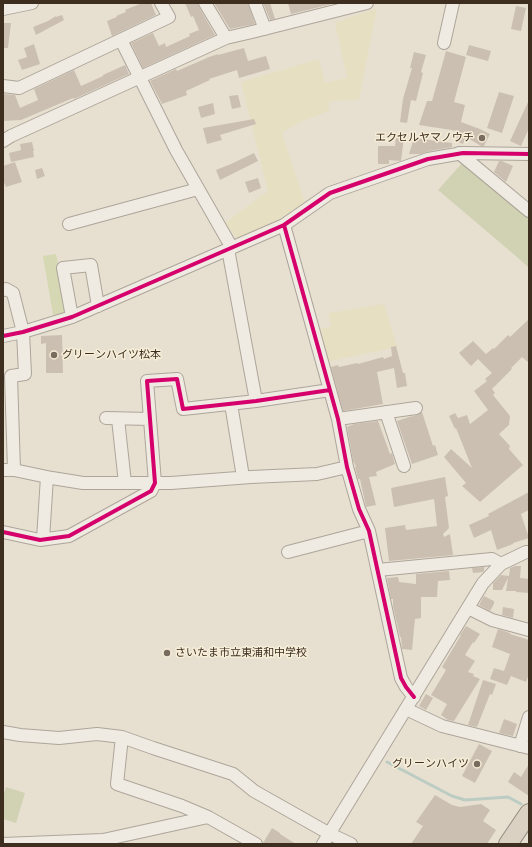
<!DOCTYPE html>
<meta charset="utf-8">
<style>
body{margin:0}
#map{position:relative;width:532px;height:847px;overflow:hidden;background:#e7e0d1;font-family:"Times New Roman",serif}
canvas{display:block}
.frame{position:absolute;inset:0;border:4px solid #3d2e20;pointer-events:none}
</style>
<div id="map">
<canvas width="532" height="847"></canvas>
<div class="frame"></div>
</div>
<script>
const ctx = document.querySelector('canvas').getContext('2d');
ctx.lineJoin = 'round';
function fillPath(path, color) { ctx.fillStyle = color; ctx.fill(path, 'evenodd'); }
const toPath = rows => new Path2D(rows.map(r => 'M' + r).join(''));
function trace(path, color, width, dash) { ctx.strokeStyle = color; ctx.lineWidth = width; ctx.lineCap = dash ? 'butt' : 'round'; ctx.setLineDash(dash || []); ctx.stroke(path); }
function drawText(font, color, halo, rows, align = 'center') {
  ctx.font = font + ' "Times New Roman","Noto Sans JP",serif'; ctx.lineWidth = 3; ctx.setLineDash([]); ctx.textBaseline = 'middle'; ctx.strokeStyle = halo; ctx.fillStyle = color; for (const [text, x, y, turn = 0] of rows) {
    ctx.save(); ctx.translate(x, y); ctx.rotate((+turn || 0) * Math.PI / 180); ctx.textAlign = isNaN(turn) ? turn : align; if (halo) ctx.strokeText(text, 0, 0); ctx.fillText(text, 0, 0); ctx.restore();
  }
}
fillPath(toPath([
 [377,8,359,100,329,101,329,111,300,122,282,133,305,202,276,222,237,239,225,223,268,191,241,82,319,59,325,83,347,78,335,23],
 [384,304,397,347,326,362,317,330,331,326,328,313]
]), '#e6dfc2');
fillPath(toPath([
 [56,254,68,313,53,315,43,256]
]), '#d6d7b3');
fillPath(toPath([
 [463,162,529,214,529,268,517,257,438,190],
 [6,787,25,793,16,823,3,819,3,796]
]), '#d1d1b3');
trace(toPath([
 [387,762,452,796,465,800,508,797,521,804]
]), '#bcccc2', 3);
fillPath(toPath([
 [142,3,151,3,156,15,112,36,107,21,117,17,116,16,126,12,125,10],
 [185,3,198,3,199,7,215,35,143,68,131,43,153,33,159,46,165,43,166,47,190,36,189,34,199,30,193,16,191,17],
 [214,3,248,3,255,24,230,29],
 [263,3,270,3,275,19,270,20],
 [288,3,336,3,291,14],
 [516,6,526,8,521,31,511,29],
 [62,15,64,20,36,35,33,27,48,21,56,16,56,17],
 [3,23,11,23,8,48,3,48],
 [34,44,40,64,22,70,18,60,27,57,24,48],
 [469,45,491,51,488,61,466,55],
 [244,48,248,61,266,56,270,69,239,78,237,70,209,79,210,80,186,91,187,95,162,104,150,81,176,69,177,71,207,58,206,58,218,54,218,55],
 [446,51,466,57,454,102,465,105,461,122,480,129,490,134,484,146,481,146,466,137,463,144,456,141,458,131,419,125,427,101,432,101],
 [414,52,426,55,421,72,423,73,416,101,411,100,407,123,400,122,403,99,412,68,410,68],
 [125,65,129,74,74,99,73,98,21,120,3,121,3,94,15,95,20,108,38,100,34,89,74,70,81,86,103,76,103,75],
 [499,92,514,96,502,133,487,128],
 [238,95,241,107,232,109,229,96],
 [529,100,529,128,521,146,510,141],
 [213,103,215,114,201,118,198,107],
 [254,119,256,124,220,135,222,140,207,144,203,128],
 [396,136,404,137,401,161,389,160,389,164,378,164,378,146,395,146],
 [414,138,452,143,452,147,430,151,421,154,409,154],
 [32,142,34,151,33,151,34,157,11,162,9,153,21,150,20,144],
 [254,153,258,161,220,180,216,170,231,164],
 [499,161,502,161,513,166,506,182,494,172],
 [15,162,22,182,6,187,3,180,3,166],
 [42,168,45,176,37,179,35,170],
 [258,178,261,188,249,193,245,182],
 [529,319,529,363,522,357,511,368,512,369,492,389,495,393,493,395,510,416,509,425,499,434,510,446,509,449,523,465,480,502,462,486,466,483,444,457,451,449,472,468,456,428,455,429,449,416,455,413,458,418,467,415,470,424,488,410,474,391,487,381,485,379,492,373,478,359,471,366,459,353,473,341,486,354,493,348,494,349,508,335,510,337],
 [62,335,63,373,46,373,46,343,41,344,41,336],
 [396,346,403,373,405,373,407,386,397,388,394,368,377,372,383,404,343,411,331,367,338,365,339,367,357,363,358,364,383,357,384,359,392,356,391,347],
 [422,412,433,446,435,445,438,455,412,464,397,421,409,417,417,415],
 [378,421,390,454,392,453,395,464,376,472,377,476,369,477,376,505,366,507,360,479,358,479,355,467,356,467,353,460,347,427,354,424],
 [445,477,448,496,445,497,449,528,443,534,444,537,450,534,453,555,389,561,385,528,405,525,406,530,437,526,434,499,394,507,391,488],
 [529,492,529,510,521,514,529,538,513,543,513,544,497,550,491,530,474,538,469,525,489,516,488,514],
 [515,566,521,566,520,578,529,579,529,593,516,592,516,591,506,591,508,578,502,590,493,590,493,583,501,575,509,576,510,568],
 [484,567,484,571,483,572,473,573,472,568],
 [449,571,450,580,438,581,437,597,421,597,421,618,415,619,412,650,402,649,401,637,400,637,393,606,393,599,391,599,387,578,398,577,399,582,416,584,416,574],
 [484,596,494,601,494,604,490,611,479,605],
 [503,607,514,609,513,618,502,615],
 [466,626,480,634,474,643,473,642,465,655,475,661,468,672,474,674,473,676,480,679,454,721,448,720,441,715,447,704,431,695,446,670,442,667,461,635,460,635],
 [498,629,510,633,510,634,529,640,529,674,526,682,511,676,507,685,490,679,494,668,504,671,510,654,492,647],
 [483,680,496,684,492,695,490,694,477,727,468,725],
 [426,694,433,698,426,710,419,706],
 [504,719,517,724,513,736,499,733],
 [479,744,492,751,475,783,462,776],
 [529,764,529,796,508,782,514,772,521,777],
 [435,795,452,805,460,807,481,804,490,810,483,821,496,830,487,844,411,844,423,826,416,822],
 [272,828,280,833,280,834,296,844,263,844,263,843]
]), '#cbbfb2');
const minor = toPath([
 [205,3,226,38],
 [255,3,265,29],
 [3,9,32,3],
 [121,40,176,150,232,248],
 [444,43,453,3],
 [3,86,19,88,169,17,161,3],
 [3,141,11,136,226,38,252,32,367,3],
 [459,153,529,211],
 [69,224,198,189],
 [284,225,338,419,347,467,359,509,369,531,401,678,406,687,414,697],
 [228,249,256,401],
 [3,290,6,289,13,293,23,332,25,374,11,376,14,470],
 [72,317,63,268,91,265,98,306],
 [3,336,23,332,72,317,284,225,330,193,428,159,463,153,529,154],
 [231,404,243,477],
 [386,412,404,466],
 [106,418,150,419],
 [118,419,125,483],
 [338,419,416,408],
 [3,470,14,470,52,478,83,483,171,483,251,477,317,474,347,467],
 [3,532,40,540,69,536,151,491,155,483,147,381,177,379,183,409,256,401,330,390],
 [43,539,47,477],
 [288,552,369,531],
 [378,570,492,559,501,564],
 [468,608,492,620,529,630],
 [406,709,442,726,529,748],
 [3,732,20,735,59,738,97,734,122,737,153,748,233,774,254,791,330,834,351,844],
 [122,737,117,784,182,806,208,817,256,844],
 [520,746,529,717],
 [3,844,103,840,208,817],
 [323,844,483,583,501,564,526,552,529,552]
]);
const highway = toPath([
 [508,844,529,813]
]);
trace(minor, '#ada599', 14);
trace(highway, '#928b80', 20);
trace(minor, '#efebe3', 12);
trace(highway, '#dad1c2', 18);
trace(toPath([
 [284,225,338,419,347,467,359,509,369,531,401,678,406,687,414,697],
 [3,336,23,332,72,317,284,225,330,193,428,159,463,153,529,154],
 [3,532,40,540,69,536,151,491,155,483,147,381,177,379,183,409,256,401,330,390]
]), '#d6006c', 4);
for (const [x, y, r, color] of [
 [482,138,4,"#786c5e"],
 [54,355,4,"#786c5e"],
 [167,653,4,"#786c5e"],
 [477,764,4,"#786c5e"]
]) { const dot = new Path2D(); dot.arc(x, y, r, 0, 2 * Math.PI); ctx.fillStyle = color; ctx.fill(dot); trace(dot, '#f7eed8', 1.5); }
drawText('11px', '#3d2e20', '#f7eed8', [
 ["エクセルヤマノウチ",474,138],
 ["グリーンハイツ松本",62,355,"left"],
 ["さいたま市立東浦和中学校",175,653,"left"],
 ["グリーンハイツ",469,764]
], 'right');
</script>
